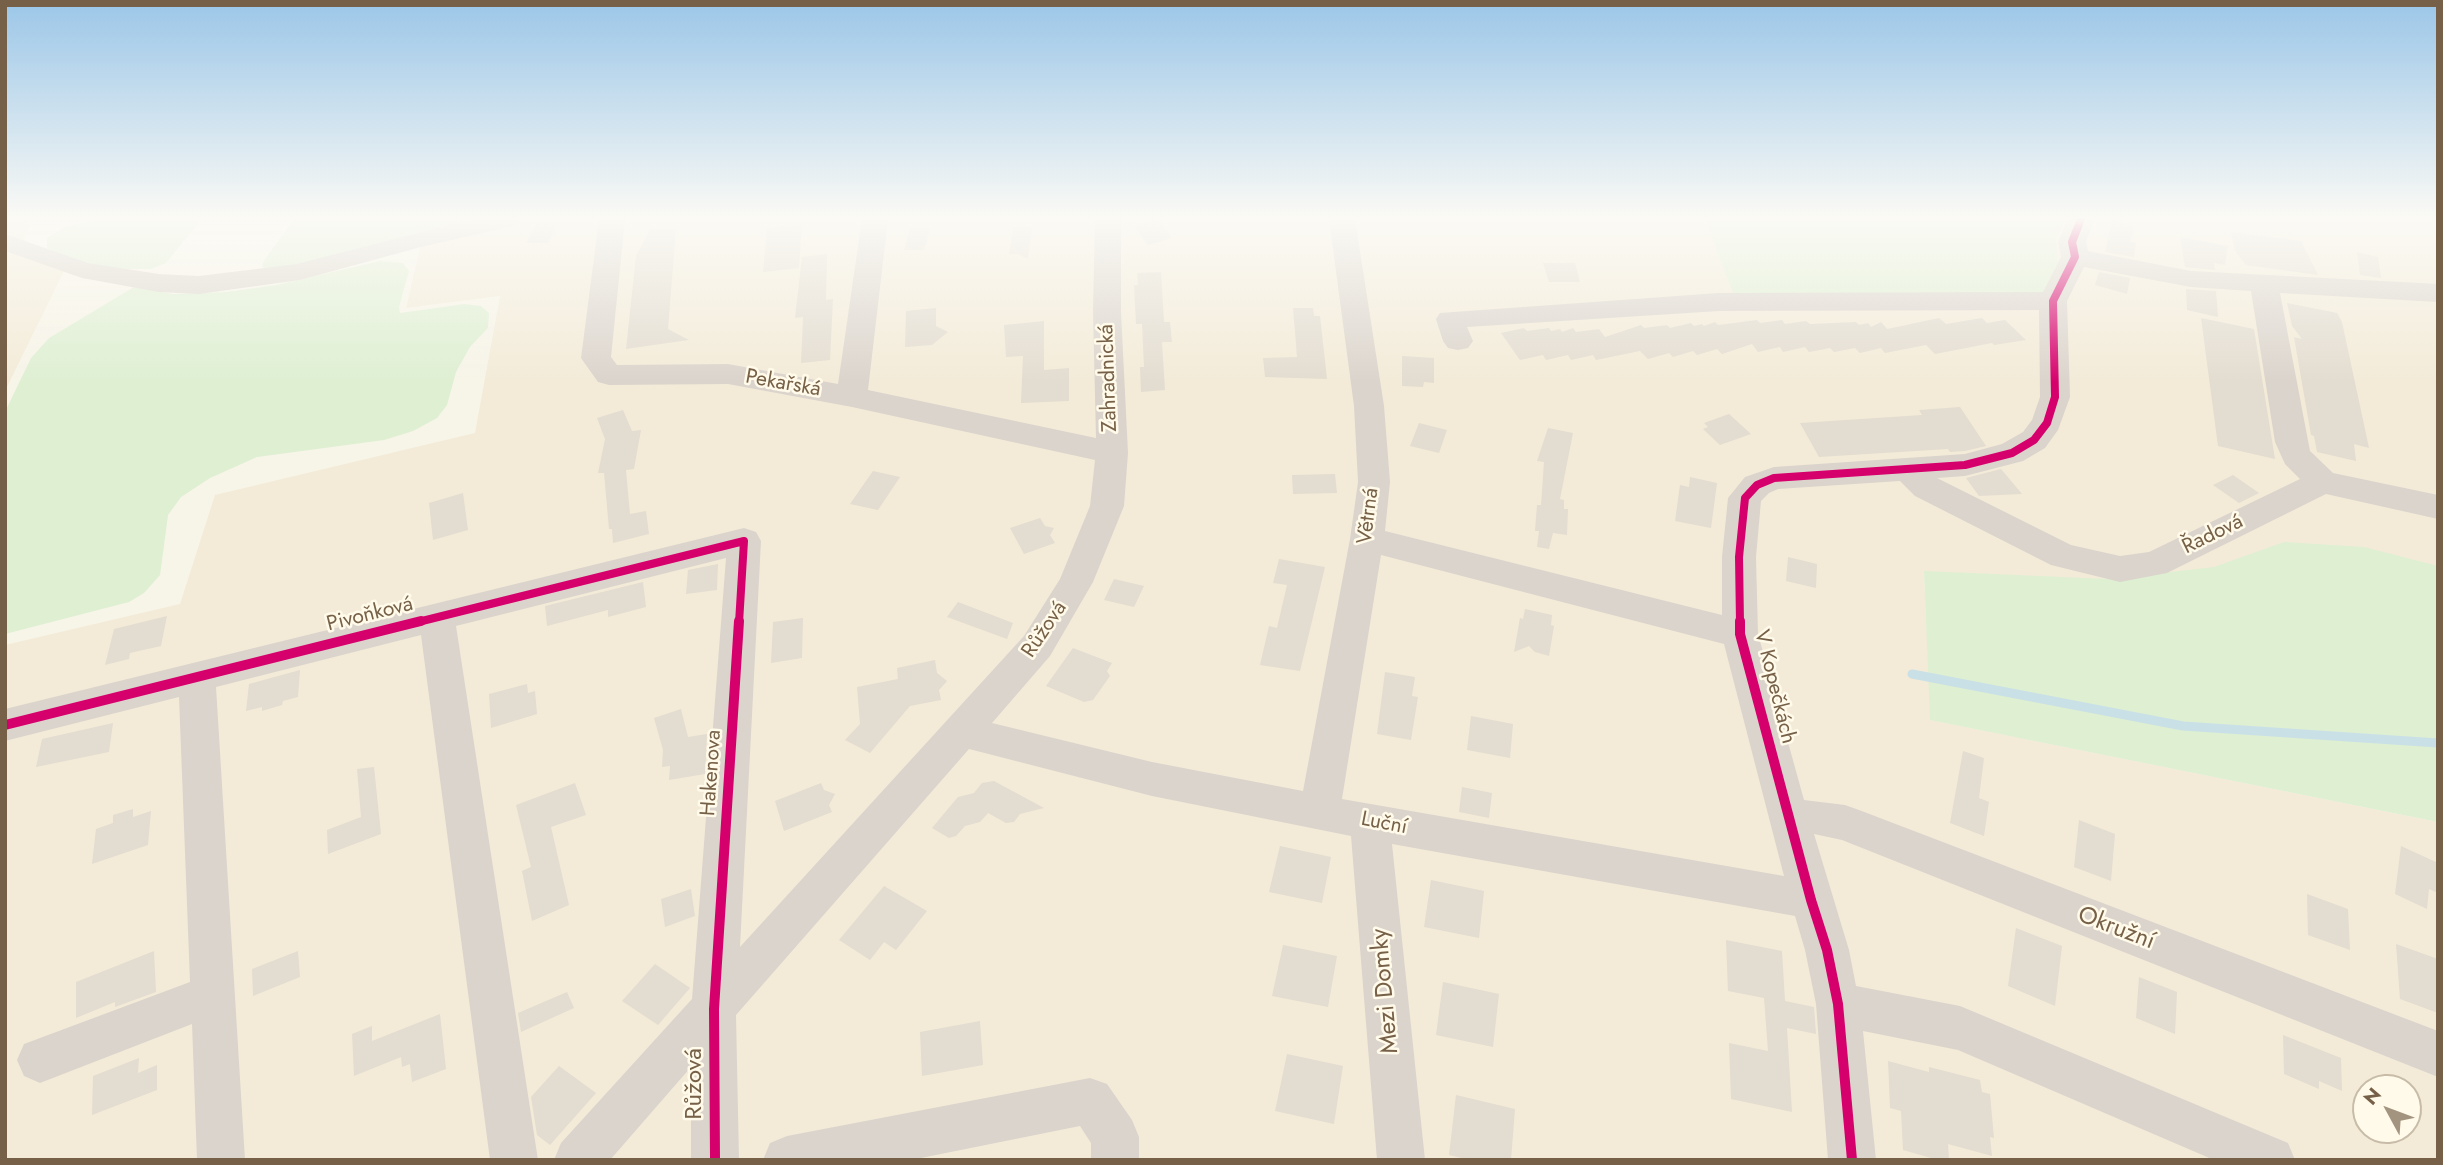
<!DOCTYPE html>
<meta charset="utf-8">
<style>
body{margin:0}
#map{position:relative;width:2443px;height:1165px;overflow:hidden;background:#f7f4e8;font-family:Jost,sans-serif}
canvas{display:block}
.frame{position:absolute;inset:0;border:7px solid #766047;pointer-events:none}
.north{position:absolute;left:2352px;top:1074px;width:70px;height:70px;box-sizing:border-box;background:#fffae9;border:2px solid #c8bca8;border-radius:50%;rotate:311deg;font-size:19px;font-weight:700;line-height:28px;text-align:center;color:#766047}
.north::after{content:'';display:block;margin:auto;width:24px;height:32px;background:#a3947f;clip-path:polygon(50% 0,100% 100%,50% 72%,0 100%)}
</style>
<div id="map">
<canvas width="2443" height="1165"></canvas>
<div class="frame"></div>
<div class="north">N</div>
</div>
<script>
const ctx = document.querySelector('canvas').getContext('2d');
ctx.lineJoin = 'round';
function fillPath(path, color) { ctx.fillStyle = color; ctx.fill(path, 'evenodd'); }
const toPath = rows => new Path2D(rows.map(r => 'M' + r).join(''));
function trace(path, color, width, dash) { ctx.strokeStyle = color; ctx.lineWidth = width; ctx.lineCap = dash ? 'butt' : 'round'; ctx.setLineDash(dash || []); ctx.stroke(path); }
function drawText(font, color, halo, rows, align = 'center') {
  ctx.font = font + ' Jost,sans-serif'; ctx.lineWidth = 5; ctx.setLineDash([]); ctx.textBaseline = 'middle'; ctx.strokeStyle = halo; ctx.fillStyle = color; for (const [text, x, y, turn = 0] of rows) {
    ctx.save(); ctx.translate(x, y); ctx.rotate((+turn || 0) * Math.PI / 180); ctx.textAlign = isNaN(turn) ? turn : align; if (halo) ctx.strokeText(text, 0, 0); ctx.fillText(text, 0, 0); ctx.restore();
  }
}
fillPath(toPath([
 [5,219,32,219,23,243,70,259,5,391],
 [479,219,2438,219,2438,623,1924,572,1931,720,2438,822,2438,1160,5,1160,5,645,180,604,215,495,475,433,500,296,406,308,423,234],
 [2366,1088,2408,1088,2408,1130,2366,1130]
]), '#f3ebd8');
fillPath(toPath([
 [101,219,202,219,166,263,151,269,116,269,70,259,47,248,47,238,65,227],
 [294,219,469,219,337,259,270,269,262,267,263,262],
 [1705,219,2066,219,2056,240,2058,274,2041,294,1735,298],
 [380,261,403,263,409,271,399,307,400,313,464,304,481,306,489,313,488,328,470,347,456,372,447,405,437,418,413,431,384,440,257,457,210,478,181,497,168,515,160,575,144,593,129,602,5,634,5,412,31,358,49,338,134,287,173,294,226,292,276,285],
 [2284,542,2364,547,2438,566,2438,822,1930,720,1924,571,2108,579,2214,567]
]), '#deefd2');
trace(toPath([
 [1912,674,2183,726,2438,743]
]), '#c9e0e7', 9);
fillPath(toPath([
 [1157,219,1172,238,1148,245,1134,226],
 [2112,220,2134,226,2130,242,2136,243,2134,257,2105,252],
 [536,224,557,224,548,243,526,243],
 [802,224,799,268,763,272,767,228],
 [1013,227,1032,227,1028,259,1018,254,1009,254],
 [910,228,930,228,924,250,904,250],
 [650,229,676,229,668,329,689,340,626,349,636,256],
 [2231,232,2301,241,2318,275,2246,265,2235,251],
 [2180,237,2228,246,2225,265,2214,263,2215,270,2185,267],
 [2357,252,2378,257,2381,278,2360,275],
 [827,254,826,300,833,299,830,360,801,363,803,317,795,318,802,257],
 [1543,263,1575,263,1580,282,1549,282],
 [1161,272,1164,322,1170,322,1172,342,1162,342,1165,390,1141,392,1140,367,1144,367,1142,324,1136,324,1134,285,1138,285,1137,273],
 [2099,272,2130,278,2127,294,2095,285],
 [2186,289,2216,291,2218,317,2187,310],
 [2287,303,2337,313,2342,322,2369,448,2354,444,2356,461,2317,452,2314,436,2311,435,2294,337,2302,339,2292,326],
 [936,308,936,326,948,332,932,345,905,347,906,311],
 [1293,308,1313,308,1314,316,1320,316,1327,379,1265,377,1263,358,1297,357],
 [1939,318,1946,324,1982,318,1987,323,2005,320,2026,340,1994,345,1992,343,1935,354,1926,345,1885,353,1881,348,1860,353,1855,348,1834,352,1830,348,1809,352,1805,347,1783,352,1780,347,1758,352,1752,344,1722,354,1717,349,1697,355,1693,351,1673,357,1669,353,1648,359,1640,351,1596,360,1593,355,1571,360,1568,355,1546,360,1543,355,1520,360,1501,333,1524,328,1527,331,1549,328,1551,331,1560,329,1562,332,1573,328,1576,332,1599,329,1605,337,1641,325,1644,328,1667,325,1670,328,1691,323,1694,326,1702,324,1704,326,1715,322,1718,325,1757,320,1760,323,1782,320,1785,324,1806,321,1810,324,1856,322,1859,325,1868,323,1871,327,1881,322,1887,329],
 [2201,318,2254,329,2275,459,2218,446],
 [1044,321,1044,370,1069,368,1069,401,1021,403,1023,356,1006,357,1004,325],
 [1402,356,1434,358,1434,383,1424,382,1423,387,1402,386],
 [1960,407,1986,446,1965,451,1950,452,1948,449,1819,457,1800,423,1922,415,1919,410],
 [623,410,632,431,641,430,634,469,626,470,630,514,646,511,649,534,613,543,612,529,609,529,604,473,598,473,605,439,597,418],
 [1729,414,1751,434,1720,445,1703,429,1708,427,1704,423],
 [1419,423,1447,430,1439,453,1410,446],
 [1548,428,1573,433,1560,499,1564,500,1564,509,1568,509,1567,535,1553,533,1549,549,1537,547,1539,531,1535,531,1537,505,1541,505,1544,462,1537,461],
 [2001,469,2022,494,1979,496,1966,478],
 [873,471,900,477,878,510,850,504],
 [1335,474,1337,493,1293,494,1292,475],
 [2233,475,2259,493,2239,503,2213,485],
 [1690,477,1717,483,1711,528,1675,521,1680,485,1689,487],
 [463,493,468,530,433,540,429,503],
 [1040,518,1045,526,1054,528,1050,535,1055,543,1024,554,1010,528],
 [1788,557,1817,564,1816,588,1786,581],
 [1279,559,1325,567,1300,671,1260,665,1269,626,1277,628,1287,585,1273,583],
 [718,564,717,590,686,594,688,570],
 [1114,579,1144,586,1134,607,1104,600],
 [643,582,646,607,608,617,608,610,547,626,545,606],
 [958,602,1013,623,1007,639,947,617],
 [1525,609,1552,615,1551,625,1554,626,1549,656,1535,652,1529,646,1514,652,1520,618,1523,619],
 [167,616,161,646,130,653,129,659,105,665,114,629],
 [803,618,802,658,771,663,773,622],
 [1073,648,1112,663,1107,671,1110,676,1093,700,1084,702,1046,686],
 [935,660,937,673,947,681,939,690,941,700,910,706,870,753,845,740,860,724,857,687,898,679,897,668],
 [300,670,298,697,283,701,282,705,262,711,262,707,246,711,249,684],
 [1385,672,1415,677,1412,696,1418,697,1411,740,1377,734],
 [527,684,528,693,535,691,537,714,491,728,489,694],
 [681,709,688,737,707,734,705,774,669,780,670,766,662,767,663,750,654,718],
 [1471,716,1513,724,1510,758,1467,750],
 [113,723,109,752,36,767,42,739],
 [1963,751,1984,758,1979,798,1989,802,1984,836,1950,823],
 [374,767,381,834,328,854,327,830,361,817,357,769],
 [994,781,1044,808,1020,814,1014,822,1006,823,988,813,980,822,965,826,956,836,949,838,932,828,958,797,974,793,982,783],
 [575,783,586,815,551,827,569,905,532,921,522,871,531,867,516,805],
 [821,783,824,790,835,794,829,805,832,812,784,831,775,801],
 [1462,787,1492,793,1489,818,1459,812],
 [133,809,133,817,151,811,148,845,92,864,96,829,113,823,113,815],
 [2079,820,2115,834,2111,881,2074,867],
 [1280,846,1331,857,1322,903,1269,892],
 [2401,846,2438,863,2438,893,2429,889,2427,909,2395,894],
 [1431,880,1484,891,1479,938,1424,927],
 [884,886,927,911,896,950,884,942,870,960,839,940],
 [691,889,695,916,665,927,661,899],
 [2307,894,2348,909,2350,950,2308,935],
 [2016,928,2062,946,2055,1006,2008,986],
 [1726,940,1782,951,1785,1001,1814,1007,1816,1034,1787,1028,1792,1112,1731,1099,1729,1043,1768,1051,1764,998,1728,991],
 [2396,944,2438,959,2438,1013,2400,999],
 [1283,945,1337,956,1328,1007,1272,996],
 [154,951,156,992,115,1007,115,1002,76,1018,76,982],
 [298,951,300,977,253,996,252,969],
 [655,964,690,988,658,1025,622,1001],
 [2139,977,2177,992,2175,1034,2136,1018],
 [1443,982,1499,994,1493,1047,1436,1035],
 [567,992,574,1008,521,1032,518,1013],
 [440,1014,446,1069,412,1082,410,1064,402,1067,401,1057,354,1076,352,1034,372,1026,372,1041],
 [980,1021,983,1065,922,1076,920,1032],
 [2283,1035,2341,1058,2342,1091,2319,1081,2319,1089,2284,1074],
 [1287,1054,1343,1066,1334,1124,1275,1111],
 [139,1058,138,1073,157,1065,157,1090,92,1115,93,1076],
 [1888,1061,1929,1072,1929,1067,1980,1080,1982,1092,1990,1094,1994,1138,1990,1137,1992,1156,1948,1144,1949,1160,1938,1160,1903,1150,1901,1111,1890,1108],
 [559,1066,596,1093,550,1145,537,1135,531,1097],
 [1456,1095,1515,1109,1511,1160,1470,1160,1449,1155]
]), '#e3dcd0');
fillPath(toPath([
 [472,219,521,219,517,225,421,247,300,280,199,294,159,292,82,278,5,251,5,234,88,263,159,274,199,276,297,264,472,219],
 [599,219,625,219,611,357,617,365,728,364,838,384,862,219,888,219,868,390,1096,438,1093,312,1095,219,1121,219,1121,312,1128,453,1124,506,1093,582,1050,656,992,723,1152,762,1303,791,1350,539,1358,482,1354,406,1329,219,1355,219,1384,406,1390,482,1385,531,1722,615,1722,557,1728,498,1745,477,1774,467,1965,454,2002,444,2023,432,2032,420,2040,397,2039,310,1719,311,1467,327,1473,341,1468,348,1458,350,1448,348,1443,341,1436,319,1440,313,1719,293,2043,292,2061,257,2058,242,2068,219,2094,219,2086,242,2088,251,2191,271,2438,284,2438,302,2280,293,2310,451,2333,473,2438,495,2438,519,2326,494,2167,573,2120,582,2051,565,1915,496,1900,481,1778,489,1769,493,1761,501,1756,557,1758,634,1804,800,1845,805,1859,810,2438,1031,2438,1077,1842,840,1814,834,1849,950,1856,986,1960,1006,2288,1143,2295,1160,2214,1160,1958,1050,1863,1031,1876,1160,1828,1160,1816,1004,1805,950,1795,916,1392,844,1425,1160,1377,1160,1351,836,1152,796,969,749,736,1015,739,1160,691,1160,691,1067,610,1160,554,1160,561,1143,692,999,726,558,456,626,538,1160,490,1160,421,635,216,687,245,1160,197,1160,192,1024,40,1083,24,1076,17,1060,24,1044,190,982,179,697,5,741,5,709,744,528,756,532,761,541,740,947,1024,636,1060,579,1090,506,1095,460,852,407,728,384,609,385,598,382,581,358,599,219],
 [2084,267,2191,287,2251,291,2275,442,2285,464,2300,479,2149,552,2120,556,2071,545,1937,478,1965,476,2023,461,2045,448,2058,430,2070,397,2067,301,2084,267],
 [1381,555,1724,644,1784,876,1342,799,1381,555],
 [1090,1078,1107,1084,1132,1120,1139,1137,1139,1160,1091,1160,1091,1143,1080,1126,911,1160,763,1160,770,1143,787,1136,1090,1078]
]), '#dbd4cc');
trace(toPath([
 [414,623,744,541,739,623],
 [1740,623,1739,557,1745,498,1757,485,1774,478,1965,465,2012,453,2034,440,2047,423,2055,397,2053,301,2075,257,2072,242,2081,219]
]), '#d6006c', 8);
trace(toPath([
 [1740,621,1740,634,1811,900,1827,950,1838,1004,1852,1160],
 [5,725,421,621],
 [715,1160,714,1009,739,621]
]), '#d6006c', 10);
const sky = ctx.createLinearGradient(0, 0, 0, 382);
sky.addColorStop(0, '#9bc6e8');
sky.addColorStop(0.57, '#fbfaf5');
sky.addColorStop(1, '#fbfaf500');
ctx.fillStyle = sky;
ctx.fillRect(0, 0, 2443, 382);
drawText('21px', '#766047', '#fffae9', [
 ["Zahradnická",1109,378,-92],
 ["Pekařská",783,384,10],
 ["Větrná",1369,516,-83],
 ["Řadová",2213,535,-26],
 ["Pivoňková",370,615,-14],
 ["Růžová",1045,630,-56],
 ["V Kopečkách",1774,687,76],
 ["Hakenova",712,773,-86],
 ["Luční",1384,824,11]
]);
drawText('24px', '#766047', '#fffae9', [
 ["Okružní",2116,929,21],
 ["Mezi Domky",1386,991,-95],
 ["Růžová",695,1084,-90]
]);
</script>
